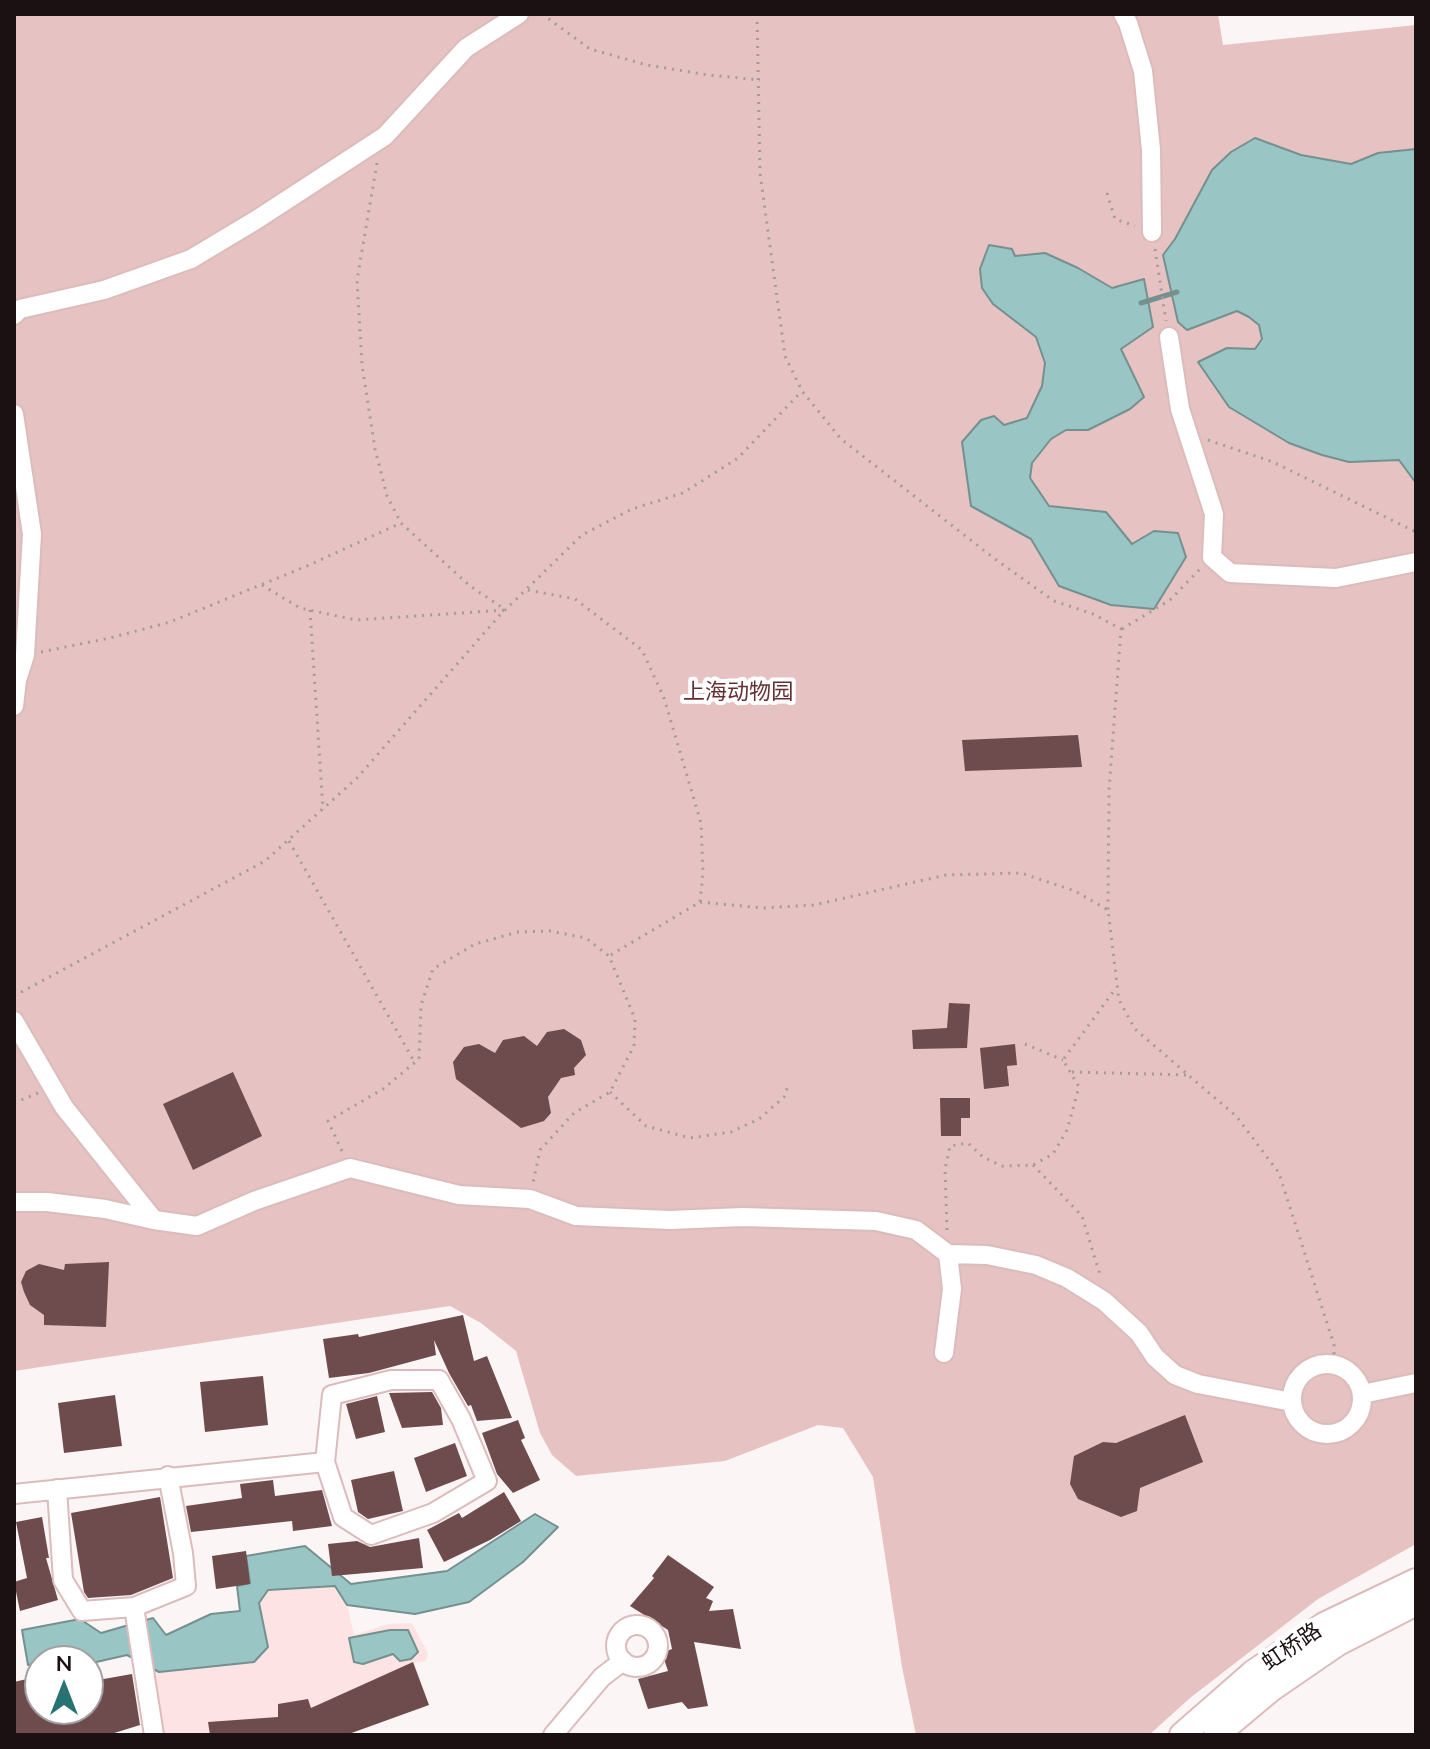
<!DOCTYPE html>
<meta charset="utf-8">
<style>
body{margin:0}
#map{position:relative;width:1430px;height:1749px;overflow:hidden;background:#fcf5f5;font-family:Mulish,sans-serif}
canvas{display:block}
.frame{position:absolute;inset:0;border:16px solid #1c1112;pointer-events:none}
.north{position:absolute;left:24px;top:1645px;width:80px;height:80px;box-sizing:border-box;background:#fff;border:2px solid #a4a0a0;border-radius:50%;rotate:0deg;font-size:22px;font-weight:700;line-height:32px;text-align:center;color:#1c1112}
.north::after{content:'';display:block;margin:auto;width:28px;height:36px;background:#287271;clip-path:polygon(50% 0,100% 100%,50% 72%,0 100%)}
</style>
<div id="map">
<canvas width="1430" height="1749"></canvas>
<div class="frame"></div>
<div class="north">N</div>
</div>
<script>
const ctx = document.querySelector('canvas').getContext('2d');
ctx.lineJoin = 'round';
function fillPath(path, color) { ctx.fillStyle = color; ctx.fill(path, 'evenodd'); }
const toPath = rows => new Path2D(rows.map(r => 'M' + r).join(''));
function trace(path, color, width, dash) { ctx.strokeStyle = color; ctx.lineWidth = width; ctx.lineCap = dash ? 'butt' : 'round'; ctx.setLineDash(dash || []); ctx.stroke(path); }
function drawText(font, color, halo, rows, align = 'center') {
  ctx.font = font + ' Mulish,"Noto Sans SC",sans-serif'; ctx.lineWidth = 8; ctx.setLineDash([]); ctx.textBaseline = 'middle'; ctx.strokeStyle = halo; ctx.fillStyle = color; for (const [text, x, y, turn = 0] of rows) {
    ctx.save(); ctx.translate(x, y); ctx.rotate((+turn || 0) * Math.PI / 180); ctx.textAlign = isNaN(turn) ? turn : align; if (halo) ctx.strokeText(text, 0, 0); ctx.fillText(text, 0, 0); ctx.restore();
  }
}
fillPath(toPath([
 [336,1586,347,1605,354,1635,388,1624,412,1623,428,1653,426,1661,414,1663,429,1705,346,1735,161,1735,151,1668,268,1647,258,1603,268,1590]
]), '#fde3e3');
fillPath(toPath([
 [14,14,1218,14,1223,45,1416,25,1416,1544,1318,1599,1190,1698,1149,1735,916,1735,902,1667,873,1477,843,1428,818,1425,725,1461,576,1476,552,1455,540,1433,516,1351,481,1323,450,1306,14,1371]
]), '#e6c2c2');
const water = toPath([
 [1255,138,1301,155,1351,164,1378,153,1416,149,1416,483,1399,460,1349,462,1322,455,1289,443,1229,407,1198,362,1227,348,1255,349,1262,339,1259,325,1249,317,1237,311,1187,330,1178,322,1163,255,1175,239,1212,170,1231,152,1255,138],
 [989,245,1012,249,1015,256,1045,253,1078,268,1112,288,1144,279,1153,327,1121,349,1144,397,1130,409,1088,430,1066,430,1051,439,1032,463,1030,478,1049,506,1106,512,1132,544,1154,531,1178,533,1186,557,1154,609,1111,605,1059,586,1031,539,971,506,962,442,981,420,994,416,1004,425,1027,418,1042,386,1045,363,1036,337,993,304,982,288,980,269,989,245],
 [535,1514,558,1527,523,1562,469,1602,415,1614,347,1605,335,1586,268,1590,259,1603,268,1647,254,1662,159,1672,127,1655,92,1663,81,1655,28,1665,22,1630,80,1619,101,1633,153,1618,166,1635,211,1614,240,1611,237,1586,250,1583,246,1556,305,1546,351,1584,447,1571,535,1514],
 [390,1630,408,1630,418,1652,411,1659,400,1661,393,1654,363,1664,354,1662,349,1638,390,1630]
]);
fillPath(water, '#99c6c4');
trace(water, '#74908f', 2);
trace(toPath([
 [1141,303,1177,292]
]), '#74908f', 5);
fillPath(toPath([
 [1078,735,1082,767,965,771,962,740],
 [949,1003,970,1004,967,1048,913,1049,912,1030,947,1028],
 [564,1029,581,1040,586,1055,574,1068,575,1075,561,1078,548,1097,551,1113,544,1121,521,1128,456,1079,453,1062,464,1047,479,1044,495,1053,503,1040,524,1036,537,1046,547,1032],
 [1015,1044,1017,1065,1007,1066,1009,1086,984,1089,980,1048],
 [233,1072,262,1136,193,1170,163,1104],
 [940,1098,970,1098,970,1118,961,1118,961,1136,941,1136],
 [109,1262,106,1327,44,1325,44,1315,30,1305,24,1292,21,1282,26,1271,39,1264,64,1270,65,1264],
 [463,1315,474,1361,487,1356,512,1418,477,1421,471,1405,468,1406,449,1373,434,1340,436,1355,369,1373,329,1378,323,1339,358,1334,359,1337],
 [263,1376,268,1425,205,1432,200,1382],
 [432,1392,441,1408,443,1425,402,1428,389,1393],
 [115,1395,122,1446,64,1453,58,1403],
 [377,1396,385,1432,356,1439,346,1404],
 [1185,1415,1203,1462,1140,1488,1137,1511,1121,1517,1078,1499,1070,1484,1074,1456,1103,1442,1116,1443],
 [518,1420,525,1438,521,1440,540,1480,513,1493,497,1474,482,1433],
 [455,1443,467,1476,426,1492,414,1458],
 [394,1471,403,1511,368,1519,358,1512,351,1480],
 [273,1480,275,1496,322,1490,332,1526,293,1531,292,1521,191,1532,186,1506,242,1498,240,1484],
 [504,1492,521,1521,490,1540,444,1562,427,1530,459,1513,462,1518],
 [160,1497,173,1578,131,1595,88,1598,84,1592,71,1513],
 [42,1517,49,1558,46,1558,58,1600,20,1611,14,1582,27,1578,16,1522],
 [419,1538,423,1568,332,1576,328,1544,357,1541,370,1547],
 [246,1551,250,1584,216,1589,212,1556],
 [668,1555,714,1587,706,1598,713,1601,709,1611,733,1609,741,1649,694,1642,708,1706,688,1709,682,1702,648,1709,638,1679,668,1671,662,1653,672,1649,668,1630,630,1606,654,1578,652,1576],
 [413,1662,429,1705,346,1735,210,1735,208,1722,278,1717,278,1704,308,1699,311,1708],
 [132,1674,140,1725,108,1735,14,1735,14,1682,40,1676,40,1709,88,1709,88,1693,99,1691,98,1680]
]), '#6e4b4c');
const minor = toPath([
 [1123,14,1128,23,1143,71,1151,150,1152,232],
 [14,315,20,309,104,290,191,259,256,220,385,136,466,48,519,14],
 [1169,337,1180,409,1214,514,1212,557,1230,573,1336,578,1416,562],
 [14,414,32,534,25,655,17,680,14,706],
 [14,1021,64,1107,154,1220,197,1226,254,1201,350,1168,459,1195,530,1199,576,1216,670,1220,743,1217,876,1221,916,1230,948,1254,952,1289,944,1353],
 [14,1202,47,1202,105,1209,154,1220],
 [948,1254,987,1255,1036,1265,1067,1278,1104,1301,1139,1333,1155,1357,1175,1375,1198,1384,1292,1402],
 '1292 1399a35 35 0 1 1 70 0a35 35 0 1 1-70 0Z',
 [391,1380,439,1380,461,1419,487,1481,433,1513,371,1535,343,1517,325,1462,332,1395,391,1380],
 [1362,1394,1416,1383],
 [57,1489,63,1580,82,1611,134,1607,186,1586,183,1553,168,1476],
 [14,1494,325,1462],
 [134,1607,154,1735],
 '616 1646a21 21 0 1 1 42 0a21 21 0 1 1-42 0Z',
 [553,1735,602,1677,623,1661]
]);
const major = toPath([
 [1182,1735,1254,1672,1324,1625,1416,1581],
 [1216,1735,1271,1689,1338,1643,1416,1603]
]);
trace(minor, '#dbbcbc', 22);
trace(major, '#dbbcbc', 28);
trace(toPath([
 [542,14,590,49,647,65,709,75,760,80],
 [757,14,760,173,785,356,802,391,841,439,995,559,1054,601,1093,614,1121,629,1109,790,1108,910],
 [377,163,357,280,362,365,375,449,387,496,401,523],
 [1107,193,1115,219,1135,226],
 [1155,249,1166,321],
 [1208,440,1273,462,1416,532],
 [262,585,300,608,356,620,506,610],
 [528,590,575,599,642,650,664,698,701,823,703,873,700,902,609,956],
 [310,610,323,810],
 [1122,629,1170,600,1201,568],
 [41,652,110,638,170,622,307,566,401,523,470,586,506,610],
 [289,841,415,1063],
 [700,902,762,908,814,905,946,875,1021,873,1075,891,1108,910,1119,1000,1135,1029,1237,1117,1279,1173,1334,1345,1334,1365],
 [14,996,265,861,357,778,500,615,582,535,632,509,683,493,738,458,802,391],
 [1025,1044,1063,1060],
 [1072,1072,1188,1075],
 [610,1092,646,1126,690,1138,731,1132,759,1119,784,1097,789,1083],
 [14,1103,38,1093],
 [342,1151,328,1121,383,1089,419,1059,421,1005,433,969,475,944,518,932,550,931,586,938,609,956,635,1019,634,1046,610,1092,574,1113,540,1150,533,1183],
 [1033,1165,1082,1216,1101,1278],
 [947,1230,945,1169,950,1146,968,1143,983,1157,1002,1166,1033,1165,1053,1154,1067,1130,1079,1087,1063,1060,1116,988]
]), '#a49b9b', 3, [2, 6]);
trace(minor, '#fff', 18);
trace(major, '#fff', 24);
drawText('22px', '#653032', '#fff', [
 ["上海动物园",738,692]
]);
drawText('22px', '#1c1112', '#fff', [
 ["虹桥路",1292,1647,-34]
]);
</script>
